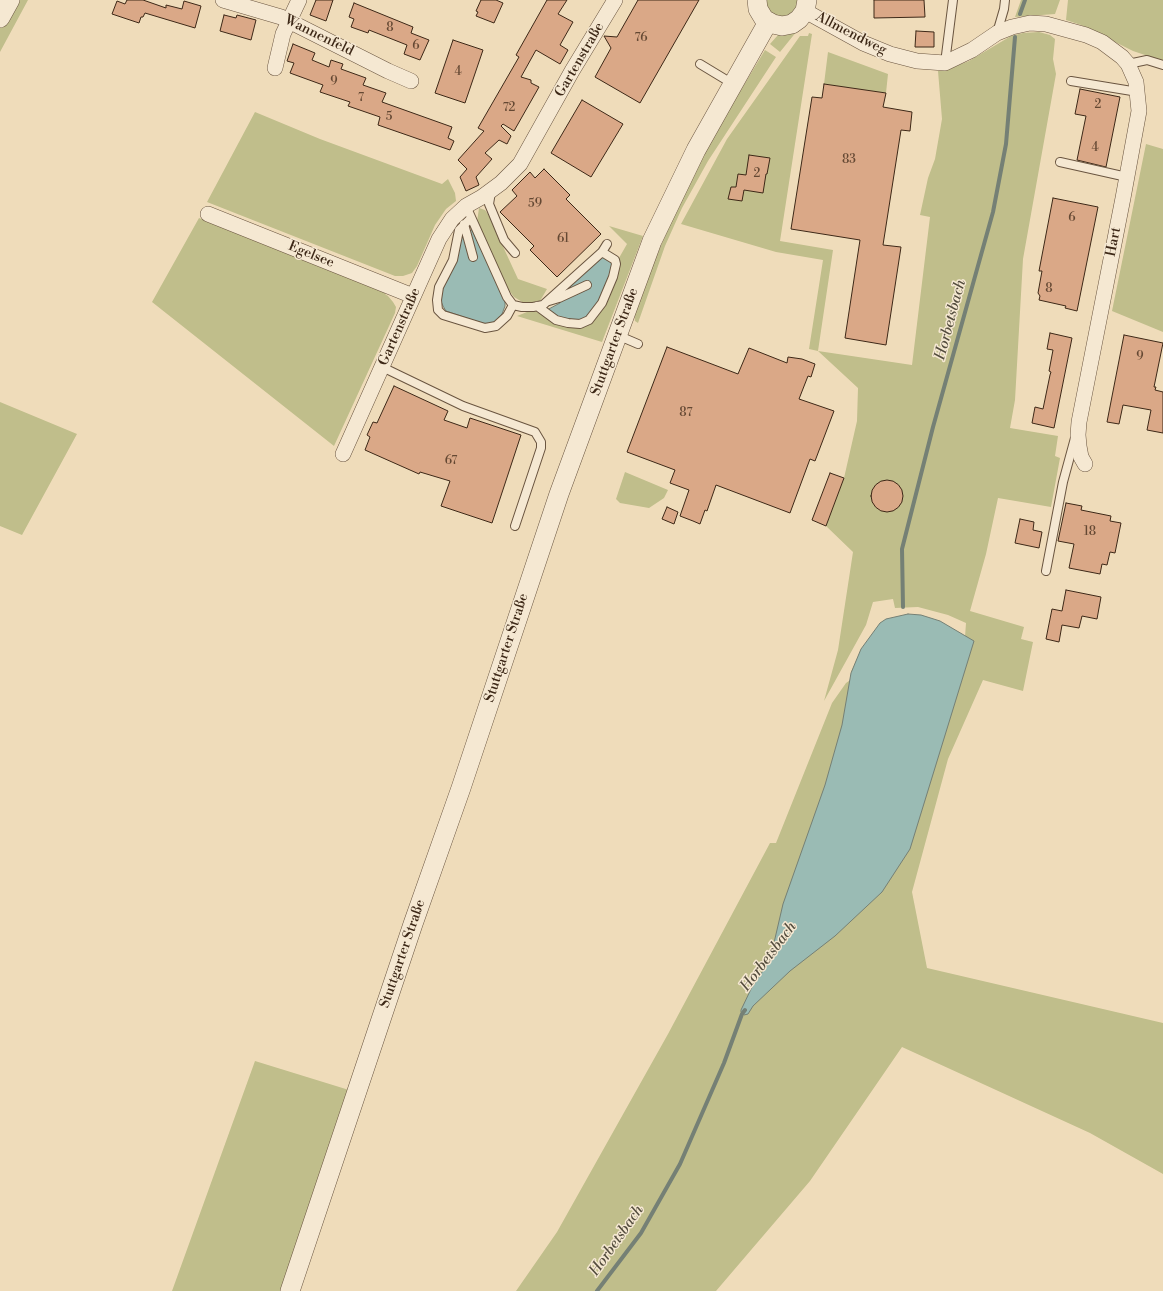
<!DOCTYPE html>
<meta charset="utf-8">
<style>
body{margin:0}
canvas{display:block;background:#efdcba}
</style>
<canvas width="1163" height="1291"></canvas>
<script>
const ctx = document.querySelector('canvas').getContext('2d');
ctx.lineJoin = 'round';
function fillPath(path, color) { ctx.fillStyle = color; ctx.fill(path, 'evenodd'); }
const toPath = rows => new Path2D(rows.map(r => 'M' + r).join(''));
function trace(path, color, width, dash) { ctx.strokeStyle = color; ctx.lineWidth = width; ctx.lineCap = dash ? 'butt' : 'round'; ctx.setLineDash(dash || []); ctx.stroke(path); }
function drawText(font, color, halo, rows, align = 'center') {
  ctx.font = font + ' "Libre Bodoni",serif'; ctx.lineWidth = 3; ctx.setLineDash([]); ctx.textBaseline = 'middle'; ctx.strokeStyle = halo; ctx.fillStyle = color; for (const [text, x, y, turn = 0] of rows) {
    ctx.save(); ctx.translate(x, y); ctx.rotate((+turn || 0) * Math.PI / 180); ctx.textAlign = isNaN(turn) ? turn : align; if (halo) ctx.strokeText(text, 0, 0); ctx.fillText(text, 0, 0); ctx.restore();
  }
}
fillPath(toPath([
 [14,0,28,0,0,52,0,25],
 [765,0,798,0,798,7,791,15,780,18,767,10],
 [1021,0,1060,0,1055,14,1015,17],
 [1068,0,1163,0,1163,61,1133,51,1081,25,1066,20],
 [797,31,780,52,770,44,778,35],
 [1039,32,1050,35,1055,39,1053,59,1056,74,1023,259,1015,400,1010,428,1058,436,1055,456,1060,458,1051,507,998,498,986,554,970,611,1024,627,1021,639,1033,642,1023,691,983,680,948,759,912,892,927,968,1163,1023,1163,1174,1090,1133,902,1047,810,1181,716,1291,516,1291,557,1232,668,1034,770,843,776,843,832,703,846,683,894,649,858,671,851,672,861,650,965,637,966,623,948,615,918,607,895,608,893,599,873,602,866,625,824,701,838,650,853,552,826,526,844,478,857,421,858,388,818,351,809,349,823,260,776,252,681,224,727,139,800,36,808,36,809,33,812,34,780,241,833,250,818,351,912,365,930,217,920,215,928,178,935,159,942,119,938,71,946,70,969,61,1011,36,1023,33],
 [765,50,776,57,708,161,682,208,665,246,638,323,635,321,634,314,644,287,681,197,718,128],
 [828,52,888,74,886,93,824,84],
 [255,112,320,139,442,184,448,179,455,193,456,201,446,209,435,225,417,266,412,273,403,276,395,276,207,202],
 [1146,144,1163,149,1163,332,1112,311],
 [479,208,485,210,488,214,518,279,547,289,540,301,535,303,524,303,514,297,508,289,477,222],
 [199,218,386,291,385,294,388,296,393,302,396,307,395,313,334,446,152,302],
 [609,226,643,236,602,342,517,316,532,310,544,315,619,266,619,258,627,244],
 [0,402,77,434,22,535,0,526],
 [625,472,668,490,664,498,649,508,620,503,616,499],
 [255,1061,349,1090,283,1291,172,1291]
]), '#c0be8b');
const water = toPath([
 [472,230,505,300,505,306,502,314,494,322,487,324,484,324,446,311,443,306,440,299,442,290,449,277,461,233,472,230],
 [603,257,611,260,613,266,606,286,599,301,588,317,580,321,570,321,558,317,547,310,560,303,559,294,603,257],
 [908,614,921,615,940,621,974,641,910,849,882,892,835,936,790,971,753,1006,748,1014,744,1015,741,1012,741,1010,751,989,770,960,783,904,825,785,842,725,851,673,861,649,880,623,886,619,908,614]
]);
fillPath(water, '#9abbb4');
trace(water, '#758075', 1);
trace(toPath([
 [1020,14,1025,0],
 [903,607,902,549,933,427,993,212,1006,144,1015,37],
 [597,1291,641,1233,680,1164,724,1063,742,1014,745,1010]
]), '#758075', 4);
const building = toPath([
 [127,0,143,0,166,8,166,5,182,9,184,1,201,6,195,28,145,13,143,17,141,17,139,23,112,14,117,1,125,4,127,0],
 [316,0,333,0,326,21,310,15,316,0],
 [481,0,496,0,503,3,494,23,476,16,478,12,476,11,481,0],
 [547,0,567,0,558,14,573,22,560,45,568,50,560,64,536,50,521,77,531,80,531,83,539,87,514,131,503,124,501,126,511,136,507,144,499,140,485,153,492,159,476,177,479,185,466,191,460,177,467,169,458,160,484,131,478,128,519,57,516,55,547,0],
 [638,0,699,0,640,103,595,77,611,48,604,36,617,37,638,0],
 [874,0,924,0,925,17,874,18,874,0],
 [354,3,413,27,411,33,429,40,420,60,404,54,407,45,369,30,368,33,351,27,354,19,349,17,354,3],
 [224,15,236,18,237,15,256,20,251,40,220,31,224,15],
 [916,31,934,32,934,47,915,47,916,31],
 [453,40,483,50,465,103,435,93,453,40],
 [293,44,315,53,312,60,329,67,331,60,343,64,341,69,366,78,363,85,386,93,382,102,452,127,448,138,454,141,450,150,378,125,380,117,348,106,350,102,320,92,323,85,290,73,294,63,287,61,293,44],
 [824,84,886,93,883,107,912,112,910,131,901,130,883,245,901,247,886,345,845,338,860,240,791,229,812,97,822,98,824,84],
 [1080,89,1120,97,1106,167,1077,160,1086,116,1075,114,1080,89],
 [582,100,623,124,591,177,551,153,582,100],
 [749,155,770,158,767,174,766,174,763,193,744,190,742,201,728,199,731,187,736,187,738,174,746,175,749,155],
 [544,169,570,195,566,199,601,234,557,277,530,250,534,246,500,212,517,196,512,190,530,172,535,178,544,169],
 [1053,198,1098,207,1077,311,1065,308,1066,306,1039,300,1040,296,1038,293,1042,271,1039,271,1053,198],
 [1050,333,1072,338,1054,428,1032,423,1035,407,1043,409,1050,375,1051,372,1049,371,1053,350,1047,349,1050,333],
 [1124,335,1163,343,1154,387,1156,387,1155,390,1163,392,1163,433,1147,430,1151,410,1123,405,1119,424,1107,422,1124,335],
 [667,347,738,374,749,348,787,363,788,357,802,359,815,364,811,377,808,376,799,399,834,411,815,461,810,459,790,513,716,485,707,511,705,510,700,524,693,521,680,516,689,490,670,483,675,470,627,452,667,347],
 [394,386,448,411,444,420,467,428,470,418,521,435,492,523,441,506,450,481,420,472,419,474,365,450,370,437,367,435,373,422,377,423,394,386],
 [830,473,844,478,826,526,812,520,830,473],
 '871 496a16 16 0 1 1 32 0a16 16 0 1 1-32 0Z',
 [1066,503,1082,506,1081,510,1111,516,1110,521,1121,523,1115,553,1110,552,1107,565,1102,564,1100,574,1069,568,1074,544,1058,541,1066,503],
 [667,507,678,512,674,524,662,519,667,507],
 [1020,519,1034,522,1033,530,1042,532,1039,548,1015,543,1020,519],
 [1066,590,1101,597,1097,619,1082,616,1079,628,1062,625,1059,642,1046,639,1052,609,1062,611,1066,590]
]);
fillPath(building, '#daa887');
trace(building, '#3d2817', 1);
const service = toPath([
 [997,33,1004,9,1005,0],
 [945,63,953,0],
 [700,64,733,84],
 [1128,64,1147,60,1163,65],
 [1071,81,1138,92],
 [1060,162,1127,177],
 [491,192,489,204,504,240,515,253],
 [466,206,507,297,513,305,522,307,533,307,543,305,602,252,607,244],
 [471,218,459,230,453,260,439,287,437,300,438,310,443,315,485,328,496,326,507,316,513,305],
 [464,224,473,257],
 [549,301,559,298,587,285],
 [537,306,556,320,568,323,580,324,589,320,602,303,613,277,616,264,615,260,602,252],
 [617,335,638,344],
 [382,367,463,406,535,432,541,442,541,448,515,526],
 [1046,571,1063,482,1075,438]
]);
const minor = toPath([
 [223,0,281,17,388,71,411,81],
 [805,11,863,43,890,54,917,61,945,63,972,50,997,33,1012,27,1030,23,1046,24,1086,35,1102,42,1122,57,1128,64,1136,82,1139,111,1123,198,1079,422,1078,435,1079,446,1081,457,1085,464],
 [275,68,283,34,299,0],
 [208,214,413,296],
 [343,454,439,239,452,219,466,206,482,197,501,183,520,164,572,71,615,0]
]);
const tertiary = toPath([
 [757,0,758,9,764,19,773,24,782,26,792,24,799,19,805,11,807,0],
 [0,18,10,0],
 [290,1291,413,924,461,788,559,494,641,271,652,241,696,150,768,22]
]);
trace(service, '#6a5540', 10);
trace(minor, '#6a5540', 16);
trace(tertiary, '#6a5540', 20);
trace(service, '#f5e8d2', 8);
trace(minor, '#f5e8d2', 15);
trace(tertiary, '#f5e8d2', 19);
drawText('12px', '#644833', null, [
 ["8",390,28],
 ["76",641,38],
 ["6",416,46],
 ["4",458,72],
 ["9",334,82],
 ["7",361,98],
 ["2",1098,105],
 ["72",509,108],
 ["5",389,117],
 ["4",1095,148],
 ["83",849,160],
 ["2",757,174],
 ["59",535,204],
 ["6",1072,218],
 ["61",563,239],
 ["8",1049,289],
 ["9",1140,357],
 ["87",686,413],
 ["67",451,461],
 ["18",1090,532]
]);
drawText('14px', '#3d2817', '#f5e8d2', [
 ["Allmendweg",851,34,27],
 ["Wannenfeld",319,36,26],
 ["Gartenstraße",580,60,-60],
 ["Hart",1114,242,-79],
 ["Egelsee",311,255,22],
 ["Gartenstraße",400,327,-66],
 ["Stuttgarter Straße",615,342,-70],
 ["Stuttgarter Straße",507,648,-72],
 ["Stuttgarter Straße",403,954,-71]
]);
drawText('italic 15px', '#544d3e', '#f5e8d2', [
 ["Horbetsbach",951,320,-75],
 ["Horbetsbach",769,957,-53],
 ["Horbetsbach",617,1241,-55]
]);
</script>
